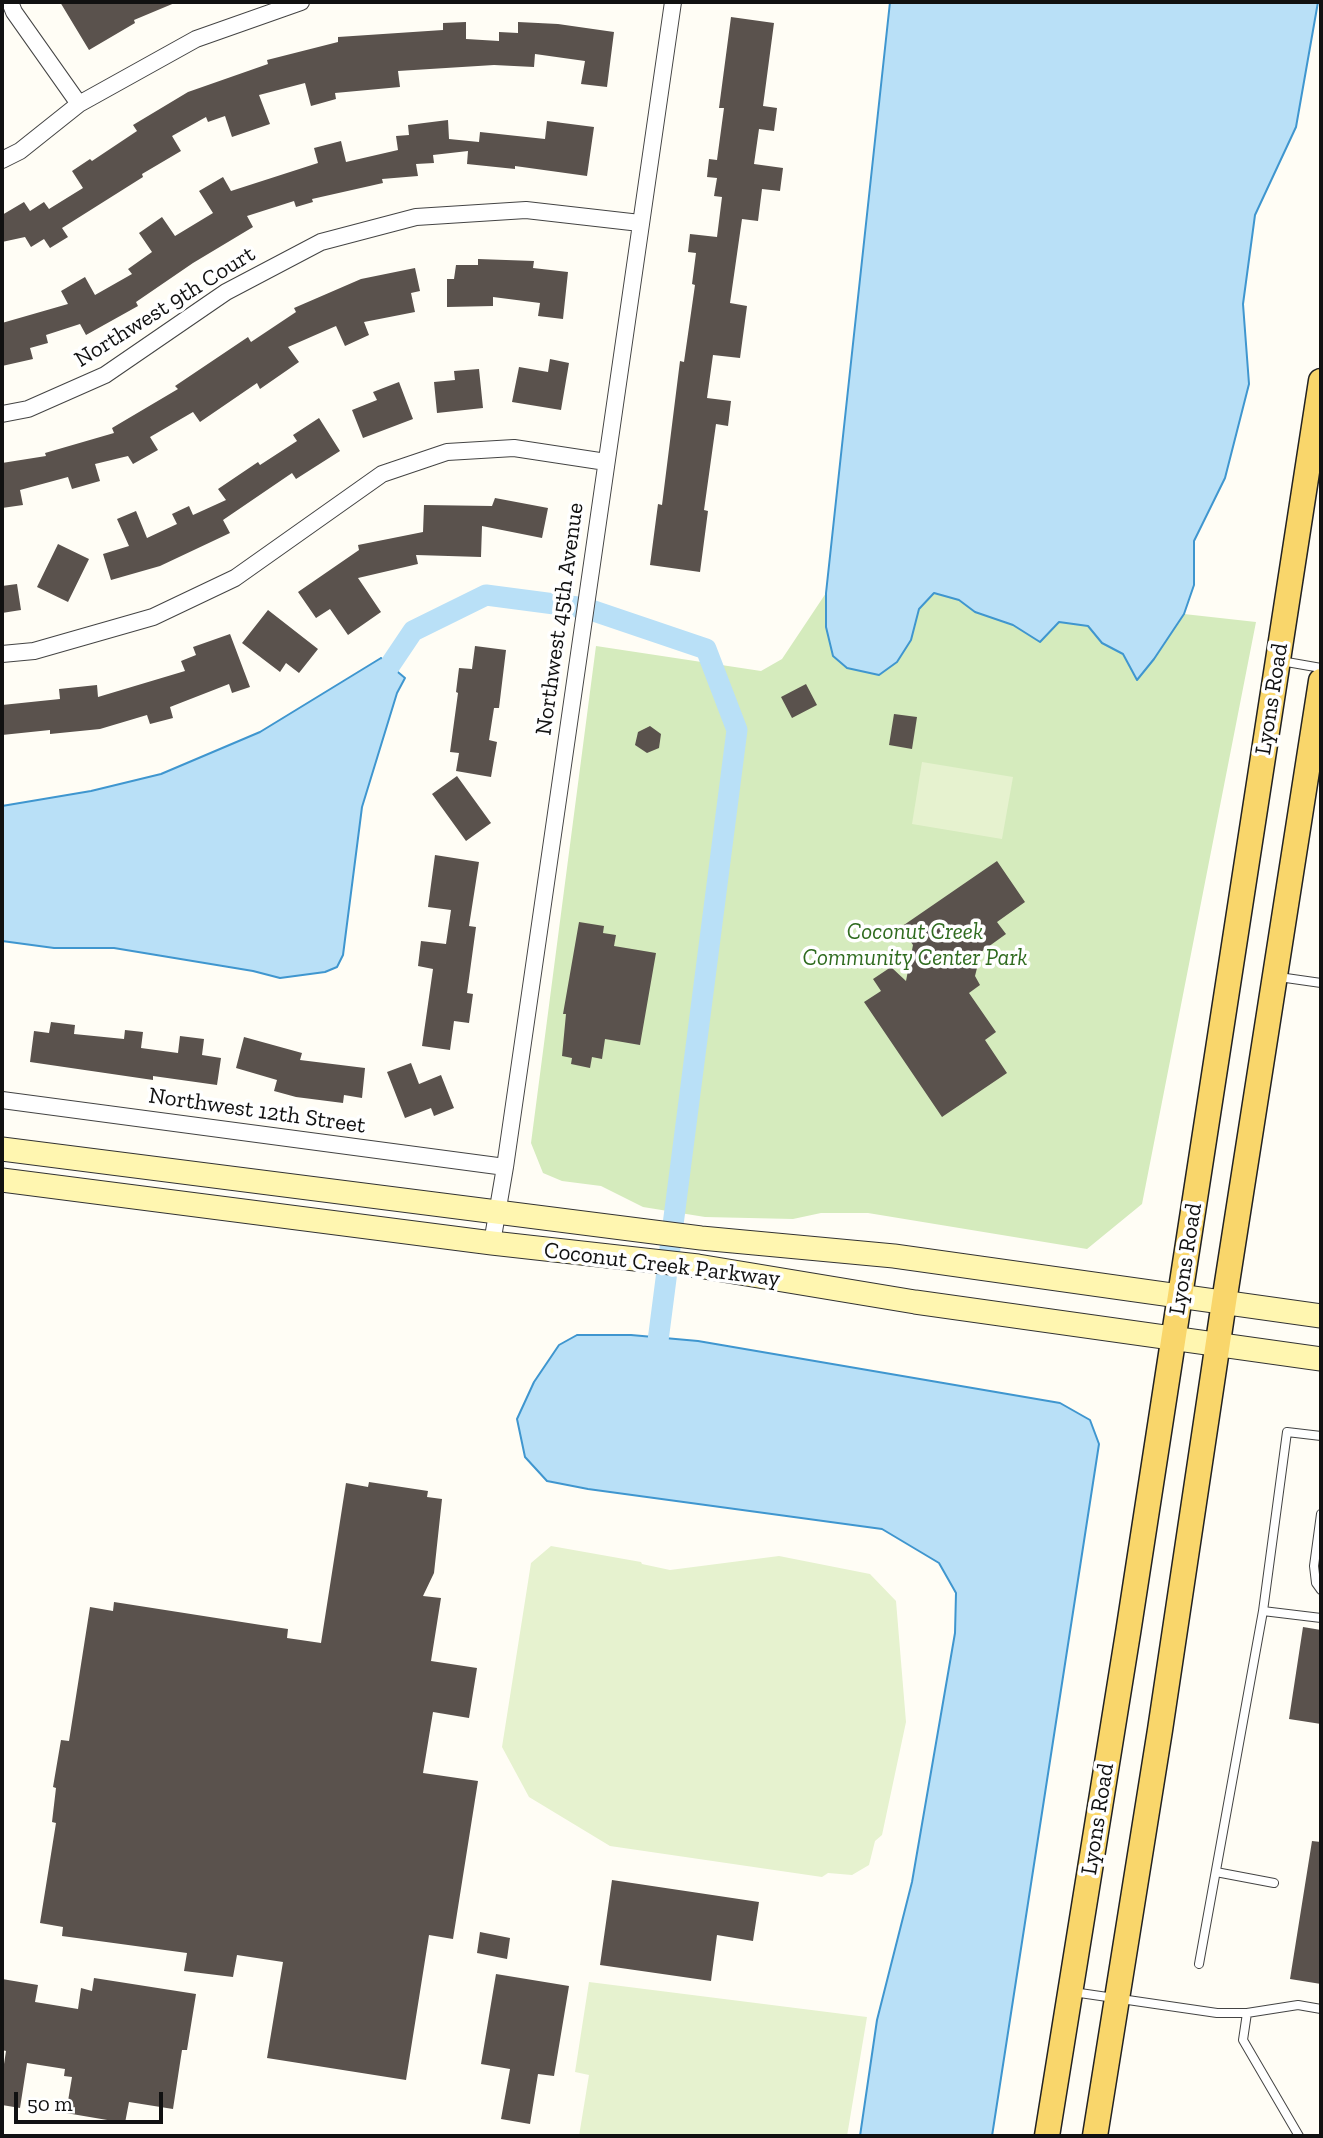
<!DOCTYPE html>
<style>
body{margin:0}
#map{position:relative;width:1323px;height:2138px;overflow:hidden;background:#fffdf5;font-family:"Zilla Slab",serif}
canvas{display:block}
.frame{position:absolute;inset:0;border:4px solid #111;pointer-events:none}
.scale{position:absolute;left:14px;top:2092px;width:149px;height:32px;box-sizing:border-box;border:4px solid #111;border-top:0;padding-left:9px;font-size:21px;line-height:24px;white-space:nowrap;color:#111;-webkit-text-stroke:5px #fff;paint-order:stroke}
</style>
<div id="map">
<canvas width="1323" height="2138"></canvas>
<div class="frame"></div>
<div class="scale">50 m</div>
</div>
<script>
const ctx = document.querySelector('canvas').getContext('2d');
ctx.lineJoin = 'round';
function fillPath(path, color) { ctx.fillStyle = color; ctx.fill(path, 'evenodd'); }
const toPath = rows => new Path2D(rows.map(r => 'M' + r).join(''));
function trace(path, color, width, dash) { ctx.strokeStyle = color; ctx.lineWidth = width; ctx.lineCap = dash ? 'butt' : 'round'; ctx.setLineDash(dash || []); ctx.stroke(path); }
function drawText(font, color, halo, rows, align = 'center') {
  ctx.font = font + ' "Zilla Slab",serif'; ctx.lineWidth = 7; ctx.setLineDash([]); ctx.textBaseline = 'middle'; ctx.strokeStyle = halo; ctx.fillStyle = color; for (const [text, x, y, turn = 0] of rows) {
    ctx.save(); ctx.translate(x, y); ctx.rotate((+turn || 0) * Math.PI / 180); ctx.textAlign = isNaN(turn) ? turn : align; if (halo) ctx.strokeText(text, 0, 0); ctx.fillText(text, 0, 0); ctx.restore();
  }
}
fillPath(toPath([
 [934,592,959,599,975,612,1013,625,1040,642,1059,622,1088,626,1102,643,1123,654,1137,679,1154,659,1184,614,1256,622,1142,1204,1087,1249,868,1213,821,1213,793,1219,705,1217,643,1207,601,1186,562,1181,543,1173,531,1143,596,646,761,671,782,659,826,593,826,627,911,640,919,609]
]), '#d5ebbd');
fillPath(toPath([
 [922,762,1013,777,1002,839,912,824],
 [551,1546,641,1562,642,1564,670,1570,779,1556,870,1574,896,1601,906,1722,882,1835,875,1841,869,1865,852,1875,828,1873,822,1877,610,1846,529,1797,502,1747,531,1563],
 [589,1982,867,2017,847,2136,579,2136,589,2075,575,2072]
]), '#e6f2cf');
const water = toPath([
 [890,2,1318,2,1296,127,1255,215,1243,304,1249,384,1225,478,1194,541,1194,585,1184,614,1154,659,1137,680,1123,654,1102,643,1088,626,1059,622,1040,642,1013,625,975,612,959,600,934,593,919,609,911,640,897,662,879,675,847,668,833,656,826,627,826,593,890,2],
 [381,658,405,678,397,693,362,807,343,955,337,967,325,972,280,978,253,971,114,948,54,948,2,941,2,806,91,791,161,774,260,732,381,658],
 [577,1335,631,1335,698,1341,1060,1403,1090,1420,1099,1444,992,2136,860,2136,877,2020,912,1882,955,1633,956,1593,939,1563,882,1529,588,1489,547,1481,525,1457,517,1419,534,1382,559,1345,577,1335]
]);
fillPath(water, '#b9e0f7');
trace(water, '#3f96cf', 2);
trace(toPath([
 [374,689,413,631,486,595,585,608,706,649,737,730,655,1364]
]), '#b9e0f7', 21);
fillPath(toPath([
 [60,2,177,2,134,20,135,23,89,50],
 [731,17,774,23,763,106,777,108,774,131,759,129,754,164,783,168,780,191,762,189,758,221,742,219,730,303,747,306,740,358,713,355,707,398,731,401,728,426,716,424,704,510,708,511,700,572,650,565,658,504,662,505,680,361,684,362,695,285,692,284,696,253,688,252,690,234,717,237,722,197,714,196,717,178,707,177,709,159,717,160,724,108,719,108],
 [466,22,466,39,499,41,499,32,518,33,518,22,558,24,614,32,607,87,581,84,585,61,535,54,534,67,494,65,398,71,400,87,335,93,336,99,311,106,305,83,259,95,270,124,232,137,225,116,208,122,206,117,172,136,181,151,142,174,143,177,62,228,68,237,50,248,44,239,31,247,25,237,2,242,2,215,24,202,30,211,44,202,49,209,83,188,72,171,90,159,92,161,137,131,133,125,188,92,268,64,267,60,338,42,338,37,443,30,443,23],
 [448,120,449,139,479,142,480,132,545,139,547,121,594,127,587,176,515,166,515,169,467,164,468,151,433,155,434,163,416,164,418,176,382,179,383,183,312,199,313,202,296,207,294,201,247,216,253,227,193,263,136,302,138,306,86,335,80,324,46,335,48,343,30,348,33,359,2,366,2,323,68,304,61,291,85,277,95,295,132,274,128,269,152,252,139,233,162,217,175,236,213,213,199,191,223,177,231,191,318,163,314,148,341,141,346,162,398,150,396,136,409,135,408,125],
 [478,259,534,261,533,268,568,272,563,319,538,316,540,303,493,297,493,306,447,307,447,279,454,279,456,265,478,265],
 [415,268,420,291,411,293,415,312,364,322,369,335,345,346,336,326,288,347,299,362,260,389,257,383,200,422,193,412,150,437,158,450,133,464,128,456,95,464,100,481,72,489,68,477,20,490,23,505,2,508,2,463,46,456,45,453,114,433,112,428,178,389,175,386,248,337,251,342,296,312,294,308,361,279],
 [550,359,569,363,561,410,512,402,519,367,548,372],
 [479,369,483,408,437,413,434,382,455,380,454,371],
 [399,382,413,419,363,438,352,410,377,400,373,392],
 [319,418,340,451,296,479,292,473,223,520,230,533,160,566,111,580,103,554,129,546,117,519,136,511,147,538,177,524,172,514,189,506,193,515,226,500,218,489,258,462,260,465,297,441,293,435],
 [495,498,548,508,542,538,482,526,481,557,416,555,418,564,358,578,381,612,348,635,330,609,316,618,298,592,359,550,358,545,423,532,424,505,492,506],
 [58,544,89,559,68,602,37,587],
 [17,584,21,610,2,613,2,586],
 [268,610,318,649,299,673,286,663,280,672,242,643],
 [230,634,250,687,232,693,229,684,170,707,173,718,150,724,147,715,100,729,50,734,50,730,2,735,2,705,60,699,59,689,97,685,98,697,185,671,181,661,196,655,193,647],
 [475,646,506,650,499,708,494,708,489,740,497,742,491,777,456,771,459,753,450,752,458,693,456,692,459,668,472,669],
 [806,684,817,705,792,718,781,697],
 [894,714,917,717,912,749,889,745],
 [650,726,661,734,659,748,647,753,635,745,638,732],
 [457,776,491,823,466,841,432,794],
 [435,855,479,862,469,926,476,927,467,993,473,994,469,1023,454,1021,450,1050,422,1046,433,969,418,966,421,941,446,944,451,910,428,907],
 [997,861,1025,902,997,922,1006,934,981,952,975,976,980,985,969,993,996,1032,985,1040,1007,1073,942,1117,864,1002,881,991,873,979,891,967,906,981,913,945,901,927],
 [579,922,604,926,603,933,616,935,614,946,656,953,640,1045,605,1039,602,1059,592,1057,590,1068,571,1064,572,1058,562,1056,566,1014,563,1014],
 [51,1022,75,1025,74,1034,124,1039,125,1030,143,1032,141,1048,178,1053,180,1036,204,1039,202,1055,221,1058,217,1085,153,1076,153,1080,30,1062,34,1031,49,1033],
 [244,1037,302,1053,300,1060,365,1068,362,1098,344,1095,343,1103,296,1097,274,1091,277,1080,236,1068],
 [411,1063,419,1084,441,1075,454,1108,434,1116,431,1108,405,1118,387,1072],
 [369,1482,428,1491,427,1497,442,1499,434,1573,423,1596,441,1598,431,1661,477,1668,469,1718,433,1712,423,1773,478,1781,453,1939,429,1935,406,2080,267,2058,283,1962,237,1955,233,1977,184,1971,187,1953,62,1936,63,1927,40,1923,56,1823,52,1822,56,1788,53,1787,61,1740,69,1741,90,1607,113,1611,114,1602,261,1625,288,1629,287,1638,321,1643,346,1483,368,1487],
 [1303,1627,1321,1630,1321,1724,1289,1719],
 [1312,1841,1321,1842,1321,1984,1290,1979],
 [612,1880,759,1902,753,1941,717,1935,711,1981,600,1965],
 [480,1932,510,1938,507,1959,477,1953],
 [496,1974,569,1986,554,2076,538,2074,530,2124,501,2119,510,2069,481,2064],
 [94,1978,196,1994,187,2050,182,2050,173,2109,129,2102,125,2123,66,2113,72,2077,64,2076,65,2069,27,2063,20,2108,2,2105,2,2077,6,2051,2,2050,2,1979,38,1985,35,2002,78,2009,81,1988,92,1991]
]), '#5a524d');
const lane = toPath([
 [1281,661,1321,668],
 [1279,977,1321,983],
 [1321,1514,1314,1566,1316,1583,1321,1590],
 [1263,1611,1287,1432,1321,1436],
 [1216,1872,1274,1883],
 [1199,1964,1263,1611,1321,1618],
 [1073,1992,1217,2013,1247,2013,1298,2005,1321,2009],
 [1247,2013,1243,2040,1299,2136]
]);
const street = toPath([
 [10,2,14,12,79,104],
 [2,160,20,151,79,104,196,39,301,2],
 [2,414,28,409,105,375,226,292,321,242,416,217,526,210,640,223],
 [2,654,34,651,153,617,235,578,382,474,447,452,514,448,606,462],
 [2,1100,505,1167],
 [492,1243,505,1167,673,2]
]);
const secondary = toPath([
 [2,1149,701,1238,894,1256,1321,1316],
 [2,1180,492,1243,698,1266,915,1302,1321,1359]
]);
const primary = toPath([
 [1047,2136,1128,1633,1321,381],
 [1095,2136,1160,1730,1224,1302,1321,681]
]);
trace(lane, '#444', 10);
trace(street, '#444', 18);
trace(secondary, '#333', 25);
trace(primary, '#222', 27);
trace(lane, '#fff', 8);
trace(street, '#fff', 16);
trace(secondary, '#fff6b0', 23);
trace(primary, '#f9d66b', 24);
drawText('23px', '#111', '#fff', [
 ["Northwest 9th Court",165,307,-32],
 ["Northwest 45th Avenue",560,619,-82],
 ["Lyons Road",1272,699,-81],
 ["Northwest 12th Street",257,1111,8],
 ["Lyons Road",1186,1259,-81],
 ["Coconut Creek Parkway",662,1265,7],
 ["Lyons Road",1098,1819,-81]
]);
drawText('italic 23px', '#2f6b1f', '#fff', [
 ["Coconut Creek",915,932],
 ["Community Center Park",915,958]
]);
</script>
